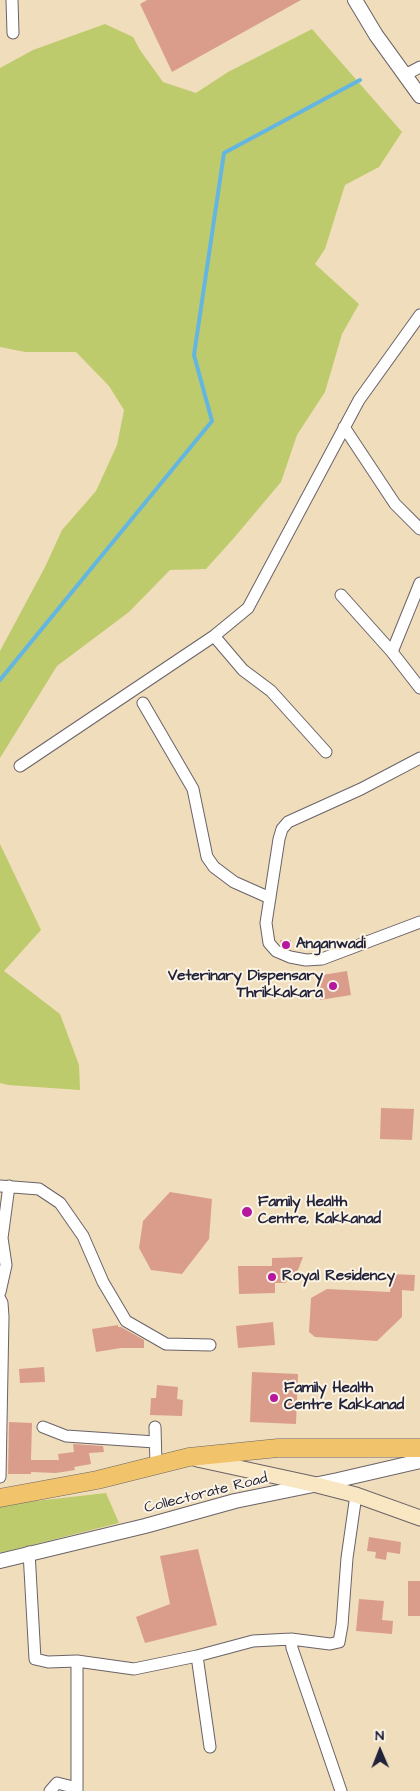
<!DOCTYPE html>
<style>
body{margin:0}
#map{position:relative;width:420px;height:1791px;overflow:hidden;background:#f0ddbb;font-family:"Architects Daughter",sans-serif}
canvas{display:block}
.north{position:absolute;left:355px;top:1726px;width:50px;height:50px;-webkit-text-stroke:4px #fcf5e5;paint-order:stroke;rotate:359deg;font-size:14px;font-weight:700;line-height:20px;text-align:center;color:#22223b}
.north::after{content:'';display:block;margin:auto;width:18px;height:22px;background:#22223b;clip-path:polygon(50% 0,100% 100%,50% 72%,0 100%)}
</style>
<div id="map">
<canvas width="420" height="1791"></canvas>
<div class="north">N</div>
</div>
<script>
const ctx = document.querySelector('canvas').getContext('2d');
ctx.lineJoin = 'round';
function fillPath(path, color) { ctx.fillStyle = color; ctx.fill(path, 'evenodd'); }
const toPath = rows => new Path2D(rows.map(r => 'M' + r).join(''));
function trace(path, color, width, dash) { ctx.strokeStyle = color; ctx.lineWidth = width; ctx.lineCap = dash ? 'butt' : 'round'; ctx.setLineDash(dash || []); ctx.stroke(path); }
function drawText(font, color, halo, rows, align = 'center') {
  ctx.font = font + ' "Architects Daughter",sans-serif'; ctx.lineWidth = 4; ctx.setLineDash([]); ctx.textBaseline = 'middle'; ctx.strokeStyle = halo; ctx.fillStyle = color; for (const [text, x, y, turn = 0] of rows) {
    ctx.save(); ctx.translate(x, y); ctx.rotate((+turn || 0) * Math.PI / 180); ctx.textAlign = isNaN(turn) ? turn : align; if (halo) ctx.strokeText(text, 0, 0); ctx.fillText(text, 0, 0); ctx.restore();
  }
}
fillPath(toPath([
 [105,24,133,37,140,50,163,82,196,93,228,72,312,29,402,132,379,167,345,185,325,249,315,264,359,304,342,334,325,392,297,435,281,482,233,539,206,569,170,570,129,612,57,666,0,758,0,770,0,651,45,567,62,530,96,491,117,445,124,410,109,386,76,352,25,352,0,347,0,68,33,50],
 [0,844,41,930,4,971,60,1014,79,1065,80,1090,8,1085,0,1083],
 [106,1493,119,1523,0,1553,0,1505]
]), '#becb6d');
trace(toPath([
 [0,680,212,421,194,355,224,153,360,80]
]), '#64b6e0', 4);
fillPath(toPath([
 [147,0,301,0,172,72,140,4],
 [280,940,291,940,291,949,281,945],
 [347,971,351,995,320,1000,316,976],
 [381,1108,414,1109,412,1140,380,1139],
 [170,1192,212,1199,209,1239,182,1274,151,1270,139,1248,143,1221],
 [303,1257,298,1270,285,1283,275,1283,275,1293,239,1294,238,1266,272,1266,272,1258],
 [391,1274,415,1275,414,1291,402,1290,402,1317,377,1341,315,1337,309,1332,311,1298,327,1289,390,1292],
 [273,1322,275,1345,238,1348,236,1326],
 [118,1325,118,1327,121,1327,144,1340,144,1348,121,1348,96,1352,92,1329],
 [44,1367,45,1382,20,1383,19,1369],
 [252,1372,298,1374,296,1424,250,1422],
 [157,1385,178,1387,177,1399,183,1400,182,1416,150,1415,151,1398,156,1398],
 [9,1422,32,1423,31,1460,59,1460,58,1454,74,1452,73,1444,103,1446,104,1452,89,1453,91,1464,74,1467,75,1470,56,1473,31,1472,31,1474,8,1474],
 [369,1537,401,1542,400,1554,387,1552,386,1560,375,1558,376,1552,367,1551],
 [198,1549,217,1625,145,1643,136,1617,170,1604,160,1556],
 [408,1581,420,1581,420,1616,408,1616],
 [359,1599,384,1601,382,1620,393,1621,392,1634,356,1631]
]), '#da9d8c');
const minor = toPath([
 [12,0,13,33],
 [405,75,420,67],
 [344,427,395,504,420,529],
 [341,595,392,652,420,688],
 [214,636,243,670,271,691,326,752],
 [392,652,420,583],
 [143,703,193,789,207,857,214,867,234,882,270,898],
 [420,758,361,789,288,822,282,829,279,839,266,923,269,943,276,951,290,957,306,960,322,959,420,922],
 [20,766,214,636,248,608,359,400,420,315],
 [0,1186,39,1189,60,1203,83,1236,103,1282,126,1321,166,1344,210,1345],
 [0,1292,6,1265,2,1238,9,1186],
 [0,1299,2,1303,3,1317,0,1477],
 [43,1427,66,1436,155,1442],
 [155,1427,156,1465],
 [29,1552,35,1659,48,1662,77,1661,134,1669,197,1656,253,1641,291,1639,330,1644,339,1642,342,1625,347,1558,356,1495],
 [291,1639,292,1648,341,1791],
 [197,1656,210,1747],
 [77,1661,77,1791],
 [50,1791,57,1783,77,1788]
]);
const tertiary = toPath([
 [355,0,376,35,420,96],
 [0,1561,145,1526,235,1501,338,1480,420,1461]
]);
const secondary = toPath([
 [197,1459,317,1485,356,1495,420,1518]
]);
const primary = toPath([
 [0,1498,97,1480,189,1457,278,1448,420,1448]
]);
trace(minor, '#6a6368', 13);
trace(tertiary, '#6a6368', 16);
trace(secondary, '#6a6368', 17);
trace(primary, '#6a6368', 19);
trace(minor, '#fff', 11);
trace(tertiary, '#fff', 14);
trace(secondary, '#f9e7c3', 15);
trace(primary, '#f1c36a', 18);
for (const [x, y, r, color] of [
 [286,945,5,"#b5179e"],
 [333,986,5,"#b5179e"],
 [247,1212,6,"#b5179e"],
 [272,1277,5,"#b5179e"],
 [274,1398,5,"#b5179e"]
]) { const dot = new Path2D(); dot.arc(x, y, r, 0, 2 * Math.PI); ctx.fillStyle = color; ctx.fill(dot); trace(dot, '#fcf5e5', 2); }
drawText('bold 15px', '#22223b', '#fcf5e5', [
 ["Anganwadi",296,945],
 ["Veterinary Dispensary",323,977,"right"],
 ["Thrikkakara",323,994,"right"],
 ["Family Health",258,1203],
 ["Centre, Kakkanad",258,1220],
 ["Royal Residency",282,1277],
 ["Family Health",284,1389],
 ["Centre Kakkanad",284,1406]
], 'left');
drawText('15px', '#22223b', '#fcf5e5', [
 ["Collectorate Road",206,1494,-14]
]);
</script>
